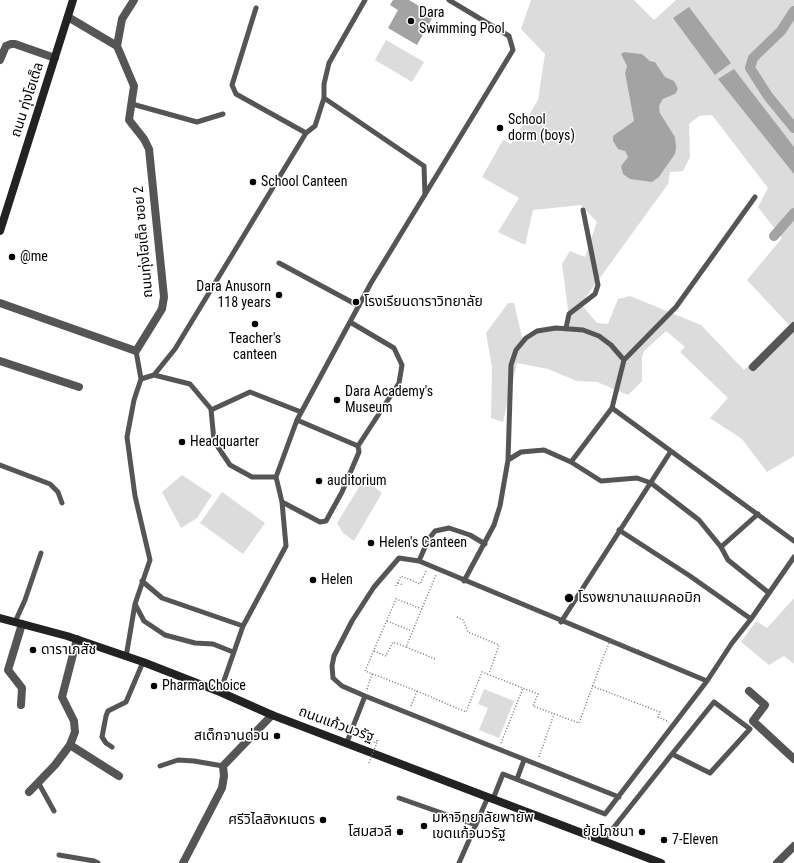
<!DOCTYPE html>
<meta charset="utf-8">
<style>
body{margin:0}
canvas{display:block;background:#fff}
</style>
<canvas width="794" height="863"></canvas>
<script>
const ctx = document.querySelector('canvas').getContext('2d');
ctx.lineJoin = 'round';
function fillPath(path, color) { ctx.fillStyle = color; ctx.fill(path, 'evenodd'); }
const toPath = rows => new Path2D(rows.map(r => 'M' + r).join(''));
function trace(path, color, width, dash) { ctx.strokeStyle = color; ctx.lineWidth = width; ctx.lineCap = dash ? 'butt' : 'round'; ctx.setLineDash(dash || []); ctx.stroke(path); }
function drawText(font, color, halo, rows, align = 'center') {
  ctx.font = font + ' "Roboto Condensed","Noto Sans Thai",sans-serif'; ctx.lineWidth = 3; ctx.setLineDash([]); ctx.textBaseline = 'middle'; ctx.strokeStyle = halo; ctx.fillStyle = color; for (const [text, x, y, turn = 0] of rows) {
    ctx.save(); ctx.translate(x, y); ctx.rotate((+turn || 0) * Math.PI / 180); ctx.textAlign = isNaN(turn) ? turn : align; if (halo) ctx.strokeText(text, 0, 0); ctx.fillText(text, 0, 0); ctx.restore();
  }
}
fillPath(toPath([
 [531,0,634,0,654,20,676,0,794,0,794,456,767,472,742,439,710,418,728,398,680,352,685,347,666,331,644,351,642,357,642,381,628,395,597,382,577,381,548,369,517,363,503,422,491,418,492,367,486,333,508,303,514,303,522,337,570,325,562,264,570,251,585,257,597,222,581,205,533,210,525,245,498,232,519,198,482,177,503,140,511,144,538,100,545,54,521,29],
 [624,52,642,54,650,61,655,62,665,77,669,79,675,94,663,99,659,106,660,113,675,137,675,154,659,177,652,182,623,163,628,157,625,151,634,121,625,73,627,66,622,54],
 [712,115,768,188,758,207,782,238,747,280,789,325,744,370,701,325,630,296,618,299,608,324,597,323,581,304,668,184,670,172,683,171,690,157,689,124,699,116],
 [386,40,424,62,412,82,375,60],
 [182,475,212,495,197,518,181,528,162,492],
 [364,479,382,493,354,541,343,533,337,523],
 [222,492,265,523,243,554,200,523],
 [794,598,794,664,784,656,769,665,741,642,756,621,767,628],
 [484,689,514,701,499,738,479,730,488,708,478,704]
]), '#dcdcdc');
fillPath(toPath([
 [393,0,409,0,434,15,417,45,388,28,398,10,390,5],
 [689,7,731,63,715,75,673,18],
 [624,52,642,54,650,61,655,62,665,77,674,81,678,89,675,94,663,99,659,106,660,113,675,137,676,148,675,154,659,177,652,182,630,179,623,174,621,166,628,157,625,151,618,149,613,141,613,136,617,133,634,121,625,73,627,66,621,54],
 [734,69,794,147,794,174,718,79]
]), '#a3a3a3');
trace(toPath([
 [794,11,781,31,753,58,750,68,768,96,794,128],
 [774,236,794,213]
]), '#a3a3a3', 10);
trace(toPath([
 [398,583,403,585],
 [396,586,401,576,420,584,426,571],
 [457,617,463,620,468,632,499,645,489,674],
 [387,621,412,631],
 [374,651,386,656,393,642,406,647],
 [435,659,406,647,436,575],
 [592,686,660,712,658,717,667,721],
 [367,689,372,674],
 [417,691,466,712,482,672,538,694,533,706,579,723,604,655],
 [411,706,417,691,365,671,396,599,422,609],
 [501,743,523,688],
 [371,744,378,740],
 [539,757,554,714]
]), '#777', 1.5, [1, 2]);
trace(toPath([
 [256,8,232,85,236,94,306,133],
 [324,98,424,166,425,195],
 [132,104,197,122,223,114],
 [279,263,359,306],
 [350,322,394,348,402,365,399,383,358,446],
 [566,328,569,314,595,294,598,285,583,210],
 [136,351,141,379,134,400,127,437,135,496,150,560,135,604,144,621,165,635,195,643,213,644,233,652],
 [154,375,175,349,306,133,315,126,324,98,324,84,329,63,365,0],
 [141,379,154,375,190,384,211,409,214,441,230,465,252,477,276,477],
 [612,408,794,541],
 [211,410,250,392,301,412],
 [508,460,511,365,516,350,526,338,537,331,556,328,583,330,599,336,611,345,624,360],
 [571,462,612,408,624,360,676,307,755,197],
 [0,465,50,484,58,492,62,503],
 [282,502,320,522,326,521,342,492,359,452,358,446,297,420],
 [619,530,690,576,751,619],
 [721,547,758,514],
 [419,561,428,540,435,531,449,528,470,535,485,544],
 [142,581,162,598,243,626],
 [464,581,494,525,500,506,508,460,521,452,544,450,571,462,601,481,637,478,651,483,699,520,721,547,728,560,769,593],
 [15,622,25,600,41,553],
 [561,622,671,451],
 [126,657,135,604],
 [220,692,243,626,286,546,282,502,276,477,297,420,371,283,513,50,509,36,449,0],
 [347,742,365,696],
 [112,747,106,743,102,737,106,716,108,711,126,702,143,662],
 [160,766,178,760,194,761,223,766],
 [517,779,524,760],
 [38,782,54,811],
 [619,797,365,696,342,686,333,678,332,666,334,656,352,621,374,587,399,558,419,561,707,681],
 [399,798,476,825],
 [493,799,503,774,605,814,707,681,732,643,751,619,794,557],
 [603,841,672,754,714,702,750,729,710,773,672,754],
 [59,855,94,861,98,863],
 [459,863,488,797]
]), '#555', 5);
trace(toPath([
 [117,46,122,19,134,0],
 [0,60,6,46,11,44,15,44,55,58],
 [0,303,136,351,162,309,164,297,149,149,144,139,129,120,134,86,117,46,68,17],
 [0,361,79,387],
 [753,367,794,326],
 [749,691,765,705,753,721,794,759],
 [21,705,22,688,8,670,22,624],
 [70,745,119,776],
 [29,792,55,765,70,745,75,732,74,721,62,697,77,639],
 [183,863,222,788,224,776,223,766,272,715],
 [777,863,794,846]
]), '#555', 8);
trace(toPath([
 [0,231,73,0],
 [0,618,67,636,143,662,220,692,272,715,661,863]
]), '#222', 8);
trace(toPath([
 [604,655,611,639,638,651,639,647],
 [369,763,378,740]
]), '#777', 1.5, [1, 2]);
for (const [x, y, r, color] of [
 [411,21,4,"#000"],
 [500,128,4,"#000"],
 [253,182,4,"#000"],
 [12,257,4,"#000"],
 [279,295,4,"#000"],
 [356,302,4,"#000"],
 [255,324,4,"#000"],
 [337,400,4,"#000"],
 [182,442,4,"#000"],
 [319,481,4,"#000"],
 [371,543,4,"#000"],
 [313,580,4,"#000"],
 [569,598,5,"#000"],
 [33,650,4,"#000"],
 [154,686,4,"#000"],
 [277,736,4,"#000"],
 [323,820,4,"#000"],
 [424,826,4,"#000"],
 [400,832,4,"#000"],
 [642,832,4,"#000"],
 [664,840,4,"#000"]
]) { const dot = new Path2D(); dot.arc(x, y, r, 0, 2 * Math.PI); ctx.fillStyle = color; ctx.fill(dot); trace(dot, '#fff', 1.5); }
drawText('14px', '#000', '#fff', [
 ["Dara",419,13],
 ["Swimming Pool",419,29],
 ["School",508,120],
 ["dorm (boys)",508,136],
 ["School Canteen",261,182],
 ["@me",20,257],
 ["Dara Anusorn",271,287,"right"],
 ["118 years",271,303,"right"],
 ["โรงเรียนดาราวิทยาลัย",364,302],
 ["Teacher's",255,339,"center"],
 ["canteen",255,355,"center"],
 ["Dara Academy's",345,392],
 ["Museum",345,408],
 ["Headquarter",190,442],
 ["auditorium",327,481],
 ["Helen's Canteen",379,543],
 ["Helen",321,580],
 ["โรงพยาบาลแมคคอมิก",578,598],
 ["ดาราเภสัช",41,650],
 ["Pharma Choice",162,686],
 ["สเต็กจานด่วน",269,736,"right"],
 ["มหาวิทยาลัยพายัพ",432,818],
 ["เขตแก้วนวรัฐ",432,834],
 ["ศรีวิไลสิงหเนตร",315,820,"right"],
 ["โสมสวลี",392,832,"right"],
 ["ยุ้ยโภชนา",634,832,"right"],
 ["7-Eleven",672,840]
], 'left');
drawText('14px', '#000', '#fff', [
 ["ถนน ทุ่งโฮเต็ล",28,100,-72],
 ["ถนนทุ่งโฮเต็ล ซอย 2",144,242,-95],
 ["ถนนแก้วนวรัฐ",336,725,20]
]);
</script>
